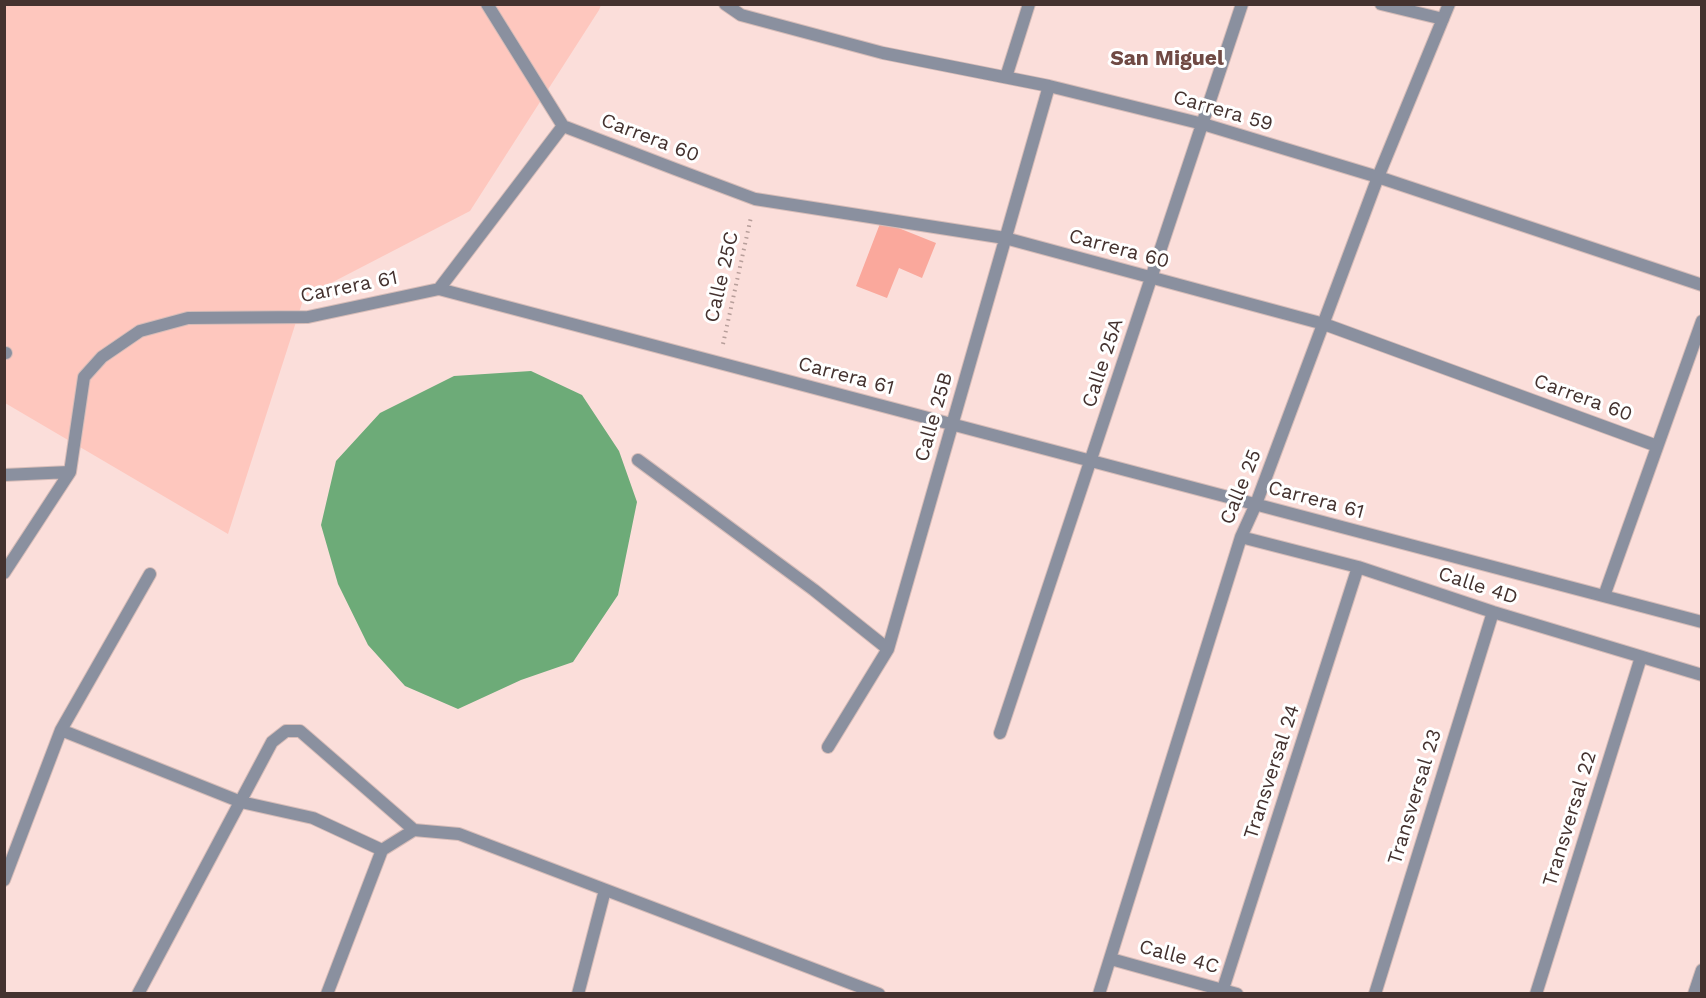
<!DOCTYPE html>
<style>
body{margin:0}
#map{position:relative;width:1706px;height:998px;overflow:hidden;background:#fbdeda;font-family:"Work Sans",sans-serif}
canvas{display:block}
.frame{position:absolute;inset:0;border:6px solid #44322f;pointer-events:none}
</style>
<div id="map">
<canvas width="1706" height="998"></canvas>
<div class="frame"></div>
</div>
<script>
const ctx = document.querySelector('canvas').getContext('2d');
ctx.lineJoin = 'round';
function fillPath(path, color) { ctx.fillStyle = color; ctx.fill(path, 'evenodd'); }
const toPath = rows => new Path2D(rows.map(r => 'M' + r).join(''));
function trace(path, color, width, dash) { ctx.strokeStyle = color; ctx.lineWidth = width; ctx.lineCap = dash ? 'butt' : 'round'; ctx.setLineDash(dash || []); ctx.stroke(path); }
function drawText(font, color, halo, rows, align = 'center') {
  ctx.font = font + ' "Work Sans",sans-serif'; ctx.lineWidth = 6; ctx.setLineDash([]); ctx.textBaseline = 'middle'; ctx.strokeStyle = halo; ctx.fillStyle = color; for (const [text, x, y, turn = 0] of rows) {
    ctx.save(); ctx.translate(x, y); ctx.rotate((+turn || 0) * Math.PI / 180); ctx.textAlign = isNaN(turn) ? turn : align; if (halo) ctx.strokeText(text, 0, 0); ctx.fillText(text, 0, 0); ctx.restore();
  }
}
fillPath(toPath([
 [5,5,601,5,599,10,470,211,304,297,228,534,5,403]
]), '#fec7be');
fillPath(toPath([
 [531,371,582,395,619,451,637,502,618,595,573,662,521,680,458,709,405,686,368,645,338,584,321,525,336,461,380,413,454,376]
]), '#6dab78');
fillPath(toPath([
 [881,221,936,243,922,278,899,268,887,298,856,286]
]), '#faa89c');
const minor = toPath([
 [487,4,563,126,675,169,755,199,1005,238,1324,324,1657,446],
 [725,4,741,15,883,53,1049,86,1203,124,1378,177,1702,285],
 [1381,4,1443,19],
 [1006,77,1029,4],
 [439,289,563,126],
 [4,353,6,353],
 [638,460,814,590,888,649],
 [4,475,70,472],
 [1241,537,1358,567,1493,612,1702,675],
 [4,573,70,472,84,377,102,357,140,331,188,318,308,317,439,289,1702,622],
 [1604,596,1702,321],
 [61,730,241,802,313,818,382,850,414,830,459,834,879,994],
 [1000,733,1242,4],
 [828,747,888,649,1049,86],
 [4,880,61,730,150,574],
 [1111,959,1237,994],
 [1223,989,1358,567],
 [138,994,272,742,286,731,300,731,414,830],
 [327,994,382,850],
 [578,994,605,890],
 [1099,994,1241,537,1256,504,1378,177,1449,4],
 [1375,994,1493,612],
 [1536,994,1641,657],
 [1694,994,1702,970]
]);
trace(minor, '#d6bcb8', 14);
trace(toPath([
 [723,344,751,217]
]), '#b79e9a', 4, [1.5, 4.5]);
trace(minor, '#8a909f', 12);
drawText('20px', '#44322f', '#fff', [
 ["Carrera 59",1223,111,16],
 ["Carrera 60",650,138,21],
 ["Carrera 60",1119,249,15],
 ["Calle 25C",722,277,-77],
 ["Carrera 61",349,287,-11],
 ["Calle 25A",1103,363,-72],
 ["Carrera 61",846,376,15],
 ["Carrera 60",1583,398,20],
 ["Calle 25B",934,417,-74],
 ["Calle 25",1241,487,-68],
 ["Carrera 61",1316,500,15],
 ["Calle 4D",1478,586,18],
 ["Transversal 24",1272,772,-72],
 ["Transversal 23",1415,797,-73],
 ["Transversal 22",1570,819,-73],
 ["Calle 4C",1179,957,15]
]);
drawText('bold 21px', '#704a44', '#fff', [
 ["San Miguel",1167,59]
]);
</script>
